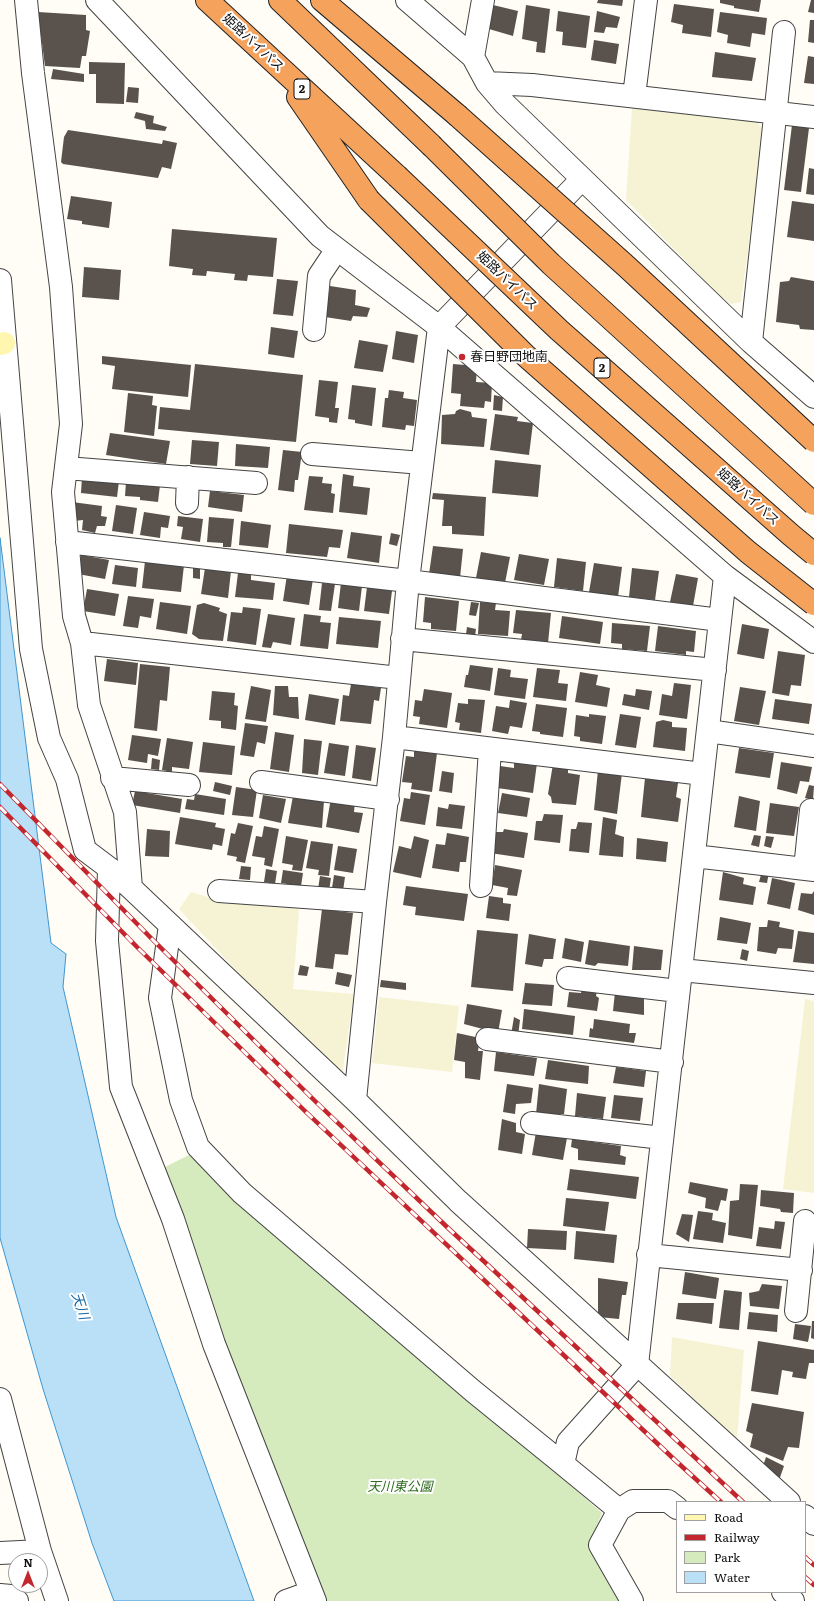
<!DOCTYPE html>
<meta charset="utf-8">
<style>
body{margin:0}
#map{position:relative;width:814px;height:1601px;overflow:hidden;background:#fffdf5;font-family:Literata,serif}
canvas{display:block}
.legend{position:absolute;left:676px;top:1501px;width:130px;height:92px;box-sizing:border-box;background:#fff;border:1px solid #a0a0a0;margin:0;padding:5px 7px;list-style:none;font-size:12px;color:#111}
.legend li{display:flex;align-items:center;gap:8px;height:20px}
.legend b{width:20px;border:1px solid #a0a0a0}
.north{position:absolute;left:8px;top:1553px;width:40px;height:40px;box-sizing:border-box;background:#fff;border:1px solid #a0a0a0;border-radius:50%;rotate:0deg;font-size:11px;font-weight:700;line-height:16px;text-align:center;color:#111}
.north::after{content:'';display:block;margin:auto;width:14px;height:18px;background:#c4262e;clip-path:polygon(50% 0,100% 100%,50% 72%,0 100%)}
</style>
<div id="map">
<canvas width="814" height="1601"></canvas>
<ul class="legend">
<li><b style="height:5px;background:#fff6b0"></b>Road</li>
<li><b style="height:5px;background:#c4262e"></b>Railway</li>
<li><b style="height:11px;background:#d5ebbd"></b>Park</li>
<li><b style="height:11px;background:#b9e0f7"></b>Water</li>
</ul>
<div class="north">N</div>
</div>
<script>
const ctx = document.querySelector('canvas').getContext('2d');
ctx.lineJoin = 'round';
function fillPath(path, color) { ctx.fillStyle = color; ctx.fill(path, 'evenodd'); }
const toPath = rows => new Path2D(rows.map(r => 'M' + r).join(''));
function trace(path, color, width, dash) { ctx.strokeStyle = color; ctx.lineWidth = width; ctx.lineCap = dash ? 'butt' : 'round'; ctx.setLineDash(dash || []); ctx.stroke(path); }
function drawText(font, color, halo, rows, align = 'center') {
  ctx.font = font + ' Literata,"Noto Sans JP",serif'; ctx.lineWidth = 4; ctx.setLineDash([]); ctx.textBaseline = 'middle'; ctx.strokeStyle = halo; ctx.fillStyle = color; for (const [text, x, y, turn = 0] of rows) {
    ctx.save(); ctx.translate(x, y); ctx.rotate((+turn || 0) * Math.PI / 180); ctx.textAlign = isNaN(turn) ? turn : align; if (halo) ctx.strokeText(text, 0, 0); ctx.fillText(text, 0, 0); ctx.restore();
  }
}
fillPath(toPath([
 [632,108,758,122,764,132,741,302,731,304,720,296,626,200],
 [191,892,221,901,299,909,293,989,354,994,342,1076,250,985,179,909],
 [379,997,459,1006,452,1072,372,1063],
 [805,999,814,1001,814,1193,783,1189],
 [672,1337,744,1350,737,1440,670,1376]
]), '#f6f3d4');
fillPath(toPath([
 [191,1154,602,1513,591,1540,621,1601,324,1601,159,1170]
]), '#d5ebbd');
const water = toPath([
 [0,538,51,943,66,954,63,987,116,1217,254,1601,114,1601,92,1543,43,1389,0,1238,0,538]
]);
fillPath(water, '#b9e0f7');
trace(water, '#3f96cf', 1);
fillPath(toPath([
 [598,0,623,0,622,6,597,3],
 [720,0,761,0,759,12,734,8,734,6,720,3],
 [811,0,814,0,814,13,808,12],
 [674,4,714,9,711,37,682,33,683,25,671,22],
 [493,5,518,11,513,36,489,29],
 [526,5,550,9,545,53,536,52,537,42,522,39],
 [558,11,590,16,586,48,562,45,563,32,556,31],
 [597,11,620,17,617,28,606,27,604,33,594,32],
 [38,12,86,15,86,30,90,31,86,56,82,56,80,68,45,66],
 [720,12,767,18,765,35,752,33,750,47,727,43,728,35,717,32],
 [810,20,814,20,814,43,808,42],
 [594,40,619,44,616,64,591,60],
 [715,52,756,58,752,81,712,77],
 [808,56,814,57,814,84,804,83],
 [89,62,125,63,124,104,96,103,96,74,89,74],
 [53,69,84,74,84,82,51,79],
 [128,87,139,88,138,103,126,102],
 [136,112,154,116,153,123,167,127,165,131,146,129,145,121,134,118],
 [792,125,809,128,801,192,784,190],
 [68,130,162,144,163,140,177,143,171,169,162,167,158,178,63,164,61,162,64,137],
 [809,168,814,169,814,195,806,194],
 [71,196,112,202,109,228,82,224,82,221,67,219],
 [792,201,814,204,814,241,787,237],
 [172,229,277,238,273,277,248,275,247,281,234,280,235,274,207,271,206,276,192,275,193,269,169,266],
 [84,267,121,270,119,300,82,297],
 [791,277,814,281,814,330,800,329,799,325,776,322,780,282,789,281],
 [277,279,298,281,293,316,273,314],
 [330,286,356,290,355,305,370,308,367,317,353,316,351,321,325,317],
 [271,327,298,331,294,358,268,354],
 [396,331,418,335,414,363,392,359],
 [359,340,388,345,383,372,354,368],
 [102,356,191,365,188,397,112,389,115,366,102,364],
 [195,364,303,375,296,442,158,429,160,407,190,410],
 [453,364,477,366,476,382,492,383,491,402,485,401,484,408,460,406,461,394,451,393],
 [319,380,338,382,335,408,339,408,337,423,329,422,329,418,315,416],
 [352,385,376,388,372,426,355,423,355,420,348,419],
 [389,390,404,392,403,398,417,400,414,426,406,425,405,430,382,427,385,398,388,398],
 [128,393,153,396,152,405,157,406,154,436,124,432],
 [494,395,503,397,502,411,493,410],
 [460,409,471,412,472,417,487,419,484,447,441,444,442,415,455,414,456,411],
 [495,414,518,417,517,421,533,423,529,455,490,450],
 [110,433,170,441,166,464,106,455],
 [192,440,219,442,217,466,190,464],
 [236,444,270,447,268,468,235,466],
 [283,450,302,452,298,480,295,480,294,492,278,490],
 [495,460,541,465,538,497,492,493],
 [343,474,354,476,353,486,370,488,367,515,339,512],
 [309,476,323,477,322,483,332,484,331,493,335,494,333,513,304,510],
 [82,477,119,481,117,497,81,493],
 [126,482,160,485,158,502,140,500,140,497,125,496],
 [210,491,244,495,242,512,208,507],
 [433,493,486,497,484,536,452,534,452,526,442,526,444,500,432,499],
 [72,502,102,506,101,516,107,517,105,526,97,526,95,533,82,530,83,520,74,521],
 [116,505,137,508,133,534,112,531],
 [144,512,170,516,168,528,161,527,160,538,140,535],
 [178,516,203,519,200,542,181,539,183,527,177,526],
 [209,517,234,519,231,547,223,547,223,543,207,542],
 [241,521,271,525,268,548,239,545],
 [289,524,343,530,340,548,329,547,327,557,286,553],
 [351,532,382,536,379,563,347,558],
 [391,533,400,535,397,546,389,544],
 [433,546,463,549,460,578,429,574],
 [481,552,510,557,505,583,476,578],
 [519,554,549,559,544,585,514,580],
 [81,555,109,560,105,579,78,574],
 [557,558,586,562,583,591,554,587],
 [145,561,184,565,181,592,142,588],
 [594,563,622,567,618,597,589,592],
 [115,565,138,568,136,587,112,584],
 [193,568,200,568,200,579,193,578],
 [205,568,231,571,228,598,201,594],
 [632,568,659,571,655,600,629,597],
 [238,573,251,574,251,580,275,583,273,600,235,597],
 [676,574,698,578,693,606,670,602],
 [287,575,313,579,309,605,283,601],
 [322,583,335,584,331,611,319,610],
 [341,583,362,586,359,611,338,608],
 [367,587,392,591,389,614,364,611],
 [87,589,119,594,115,616,83,611],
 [128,596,154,599,151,618,140,616,138,628,123,626],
 [425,597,459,601,456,631,431,629,431,623,423,622],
 [160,602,191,606,187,634,156,629],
 [471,602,479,603,476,616,469,615],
 [480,602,496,603,495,610,510,611,508,636,478,634],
 [204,603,220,608,219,611,227,614,223,641,199,639,192,634,197,605],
 [243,607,261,609,256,645,227,641,231,612,242,613],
 [516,610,551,613,548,643,521,640,522,634,513,633],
 [268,614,295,618,291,645,273,642,271,648,262,647],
 [304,614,321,616,320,622,331,623,328,649,300,646],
 [562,616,603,622,600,644,559,638],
 [339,617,381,621,378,648,336,644],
 [612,623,650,626,647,651,622,649,622,644,611,643],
 [742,624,769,629,764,659,737,654],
 [658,626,696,631,694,652,686,651,686,655,655,651],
 [467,627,476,629,475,636,466,634],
 [778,651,805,655,801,686,791,685,789,696,772,693],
 [107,659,138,663,136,685,104,681],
 [140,664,170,667,167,701,160,700,157,731,134,728],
 [470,665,493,668,490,691,464,687,466,675,468,675],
 [498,668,511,670,510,677,528,679,525,699,494,695],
 [537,668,560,670,558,683,568,684,566,701,533,697],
 [580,672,598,675,596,685,610,688,607,707,575,702],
 [674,683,691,685,687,719,659,715,662,694,672,696],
 [351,684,381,688,379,701,374,700,371,724,340,721,343,695,349,696],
 [251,686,271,690,266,722,245,719],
 [275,686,288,686,289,697,298,697,299,719,273,715],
 [740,687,766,691,759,725,734,721],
 [424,689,452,693,447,728,419,724,420,717,413,716,415,700,422,701],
 [636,689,652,691,649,710,622,705,624,694,635,696],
 [212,691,235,693,234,705,238,706,236,730,221,728,221,721,209,720],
 [309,694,339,699,335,725,305,720],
 [468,699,485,700,481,733,459,730,460,723,455,722,458,703,468,704],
 [775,699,812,704,809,724,772,719],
 [510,700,527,703,522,728,510,726,508,734,492,731,496,706,509,708],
 [536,704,567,708,563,737,540,734,540,732,532,731],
 [589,714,606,716,602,744,580,741,580,737,574,736,576,715,589,717],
 [620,714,641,717,636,748,615,745],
 [663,720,672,722,672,727,687,728,685,751,653,747,656,722],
 [245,723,268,726,265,744,257,742,254,757,240,755],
 [275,732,294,735,289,772,270,769],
 [132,735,161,739,158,756,148,754,147,763,128,760],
 [167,738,193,742,189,769,172,767,172,772,162,770],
 [304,739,322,741,318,775,302,773],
 [203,742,235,746,232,775,199,772],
 [329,743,349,746,345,776,324,773],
 [356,745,376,748,371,781,352,778],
 [739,748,774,753,770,778,735,773],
 [414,750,437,753,432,792,411,789,412,783,402,782,406,756,414,757],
 [152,758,160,760,159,770,151,769],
 [514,760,537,763,533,793,497,788,500,766,514,768],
 [781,762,812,767,809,782,800,781,797,794,777,789],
 [553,764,568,767,568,773,580,775,576,805,552,803,551,797,548,794],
 [598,770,622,773,617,814,594,810],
 [442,771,454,773,452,793,439,791],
 [645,778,678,783,676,797,681,799,678,822,641,817],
 [215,782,232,786,230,795,213,791],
 [809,785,814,786,813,800,805,798],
 [236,787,257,790,253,817,232,815],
 [135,791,182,799,180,813,132,805],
 [411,792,430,795,425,825,400,821,404,798,410,799],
 [502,793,530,798,527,817,498,813],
 [195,794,226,799,224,815,185,809,187,799,194,800],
 [263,795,286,799,281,823,259,818],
 [293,796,324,801,322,828,288,823],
 [739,796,760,801,756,831,734,827],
 [331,798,355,802,354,812,363,813,359,833,326,827],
 [770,803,799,807,794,836,766,833],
 [449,804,465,806,462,829,436,826,438,807,448,809],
 [544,814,563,815,560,843,534,840,536,821,542,821],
 [180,817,216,823,215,827,225,829,222,846,213,844,212,850,175,844],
 [603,817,617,820,615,834,624,837,623,857,599,855],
 [578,822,592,823,589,853,569,851,571,829,576,829],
 [238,823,253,826,245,863,236,861,237,857,227,855,231,833,235,834],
 [264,826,279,829,272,867,264,865,265,858,252,856,256,836,262,837],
 [147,829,170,831,169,857,145,856],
 [504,829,528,833,524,858,490,853,493,832,503,832],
 [447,833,469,837,466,862,460,862,459,872,432,868,436,844,445,845],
 [754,835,761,836,759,847,751,845],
 [286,836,308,840,302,871,292,870,293,865,282,863],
 [414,836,429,840,421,878,393,872,399,846,411,849],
 [766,836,774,837,771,848,764,846],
 [637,838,668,842,666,862,636,859],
 [311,841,333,844,329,876,318,875,319,870,306,868],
 [338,846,357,849,353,873,334,870],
 [495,865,522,870,517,896,507,895,508,888,492,885],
 [241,866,251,867,250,880,239,879],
 [266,869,277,871,275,884,264,882],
 [283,870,303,873,301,886,281,883],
 [762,871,769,872,767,883,759,882],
 [723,872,744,878,743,884,756,887,753,905,719,900],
 [334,875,345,877,343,891,332,888],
 [320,876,331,878,329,891,318,889],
 [772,878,795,883,790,909,767,904],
 [406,886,468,894,464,921,415,915,416,907,403,905],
 [814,891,814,915,798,910,801,893,812,894],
 [489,896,503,898,503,903,511,904,509,921,486,918],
 [322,909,353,913,348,955,335,954,333,969,315,967],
 [720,917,751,923,747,944,717,940],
 [768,920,780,922,779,927,794,930,792,949,778,948,776,954,757,951,759,927,767,927],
 [477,930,518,934,513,991,471,987],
 [798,931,814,933,814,964,793,962],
 [529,934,556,939,553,959,544,959,542,967,525,964],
 [565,938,584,942,581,962,562,958],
 [589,940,630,946,628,966,598,963,595,966,585,964],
 [634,946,663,950,661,970,632,970],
 [742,949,749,951,747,961,740,959],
 [300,965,309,967,307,976,298,975],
 [337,972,352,975,349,987,335,984],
 [381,980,406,983,406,990,380,987],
 [525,983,554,985,552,1006,522,1004],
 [582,988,597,991,596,996,599,998,597,1011,567,1007,569,992,581,993],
 [615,992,644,996,644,1015,613,1011],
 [467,1004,502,1010,498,1033,464,1024],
 [524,1009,575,1016,573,1035,522,1029],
 [514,1017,520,1020,518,1036,511,1035],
 [594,1019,630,1024,629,1033,636,1033,634,1043,589,1037,590,1028,593,1029],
 [457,1033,480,1038,478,1051,483,1051,480,1080,465,1078,465,1062,454,1060],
 [496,1052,537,1058,534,1076,494,1071],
 [548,1060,589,1066,588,1084,545,1079],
 [616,1067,646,1071,644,1087,613,1083],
 [507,1084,533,1088,531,1103,516,1104,515,1114,503,1112],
 [539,1084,567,1089,564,1114,557,1114,556,1117,536,1114],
 [577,1093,606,1097,603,1119,575,1116],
 [614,1095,643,1098,640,1121,611,1118],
 [502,1119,516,1123,516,1132,525,1134,522,1154,498,1150],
 [536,1132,567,1138,563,1160,532,1155],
 [572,1139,621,1146,620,1155,626,1157,625,1165,578,1160,578,1149,571,1147],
 [570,1169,639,1177,636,1199,567,1190],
 [690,1182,728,1189,726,1201,721,1200,718,1211,705,1208,706,1198,688,1193],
 [740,1184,758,1185,752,1239,728,1235,730,1201,739,1200],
 [761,1190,794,1193,793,1213,781,1212,780,1209,760,1206],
 [566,1198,609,1202,605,1231,563,1226],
 [698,1211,713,1213,712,1220,726,1223,723,1243,693,1239],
 [682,1214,693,1215,689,1242,676,1234],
 [775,1221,785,1222,781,1249,756,1246,759,1227,774,1229],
 [528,1229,567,1231,566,1250,527,1248],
 [576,1231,617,1235,614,1263,574,1259],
 [685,1272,719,1278,716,1299,682,1294],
 [598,1278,628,1282,626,1295,622,1295,619,1319,598,1317],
 [762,1284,782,1286,779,1309,750,1306,749,1293,759,1291],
 [724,1290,742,1292,739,1330,719,1328],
 [678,1303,714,1303,712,1324,676,1319],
 [749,1312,778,1315,777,1332,747,1329],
 [812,1321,814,1321,814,1339,811,1338],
 [795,1324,811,1326,808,1342,793,1339],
 [758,1341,814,1350,814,1363,809,1363,806,1379,792,1377,793,1372,782,1370,778,1395,751,1391],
 [752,1403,804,1412,799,1448,788,1447,783,1461,750,1447,753,1434,746,1431],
 [766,1457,784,1466,778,1483,762,1469]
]), '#5a524d');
const street = toPath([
 [26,0,33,73,61,287,71,424,63,492,74,616,82,643,89,705,125,812,131,888],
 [97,0,320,236,439,327,725,576,814,642],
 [407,0,473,57,487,83,505,104,751,342,814,397],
 [473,57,483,0],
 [487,83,532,85,814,117],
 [634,96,646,0],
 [0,280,31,649,49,738,67,779,85,850,109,868,131,888,355,1100,458,1201,789,1502],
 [314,330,319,276,337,249],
 [751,342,784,32],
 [312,454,422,463],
 [66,468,256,483],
 [187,503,188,477],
 [67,542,408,581,720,620],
 [402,639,715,670],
 [82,643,399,678],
 [708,731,814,746],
 [394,737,703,774],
 [112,778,189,785],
 [261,782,388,799],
 [694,856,814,870],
 [109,868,107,941,121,1087,173,1219,214,1344,315,1601],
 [805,869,811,810],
 [481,886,490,749],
 [219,891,375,902],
 [170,925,160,998,181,1100,198,1147,242,1193,473,1391,563,1464],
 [681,970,814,983],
 [568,978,678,991],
 [487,1039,672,1062],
 [355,1100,375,902,394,737,408,581,439,327,582,179],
 [532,1123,662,1138],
 [648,1255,801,1270],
 [796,1311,805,1221],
 [0,1399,40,1551,57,1601],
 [619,1510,633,1501,668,1501,677,1508],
 [805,1516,814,1524],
 [0,1553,40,1551],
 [783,1592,793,1601],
 [0,1595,11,1596,17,1601],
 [286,1601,311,1592],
 [632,1601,600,1545,619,1510,563,1464,568,1442,637,1365,725,576]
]);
const secondary = toPath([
 [0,344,4,343]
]);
const highway = toPath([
 [207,0,397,176],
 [280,0,431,145],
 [322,0,457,115],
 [298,97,369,200]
]);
trace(street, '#444', 24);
trace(secondary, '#333', 24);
trace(highway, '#222', 24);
trace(street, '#fff', 22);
trace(secondary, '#fff6b0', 22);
trace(highway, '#f5a25d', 22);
const rail = toPath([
 [0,784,149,936,316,1102,447,1227,743,1502],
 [0,807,137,947,307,1113,677,1462,721,1502],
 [805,1557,814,1565],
 [805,1577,814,1585]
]);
trace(rail, '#c4262e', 4.5);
trace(rail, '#fff', 3, [9]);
const highwayBridge = toPath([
 [457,115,626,266,814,441],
 [431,145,551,264,814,504],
 [397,176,559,330,791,535,814,554],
 [369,200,526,356,748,552,814,604]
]);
trace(highwayBridge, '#222', 24, []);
trace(highwayBridge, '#f5a25d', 22);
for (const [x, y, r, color] of [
 [462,357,4,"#c4262e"]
]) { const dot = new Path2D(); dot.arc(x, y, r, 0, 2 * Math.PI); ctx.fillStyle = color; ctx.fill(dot); trace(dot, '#fff', 1.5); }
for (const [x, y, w] of [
 [302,89,16],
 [602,368,16]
]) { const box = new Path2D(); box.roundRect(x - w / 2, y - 10, w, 20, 3); ctx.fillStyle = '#fff'; ctx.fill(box); trace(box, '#111', 1); }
drawText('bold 12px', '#111', null, [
 ["2",302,89],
 ["2",602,368]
]);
drawText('13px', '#111', '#fff', [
 ["姫路バイパス",253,43,43],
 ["姫路バイパス",507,281,44],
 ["姫路バイパス",748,497,42]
]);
drawText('13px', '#111', '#fff', [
 ["春日野団地南",470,357]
], 'left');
drawText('italic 13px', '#2f6b1f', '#fff', [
 ["天川東公園",400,1487]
]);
drawText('italic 14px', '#1768a6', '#fff', [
 ["天川",80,1306,72]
]);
</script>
